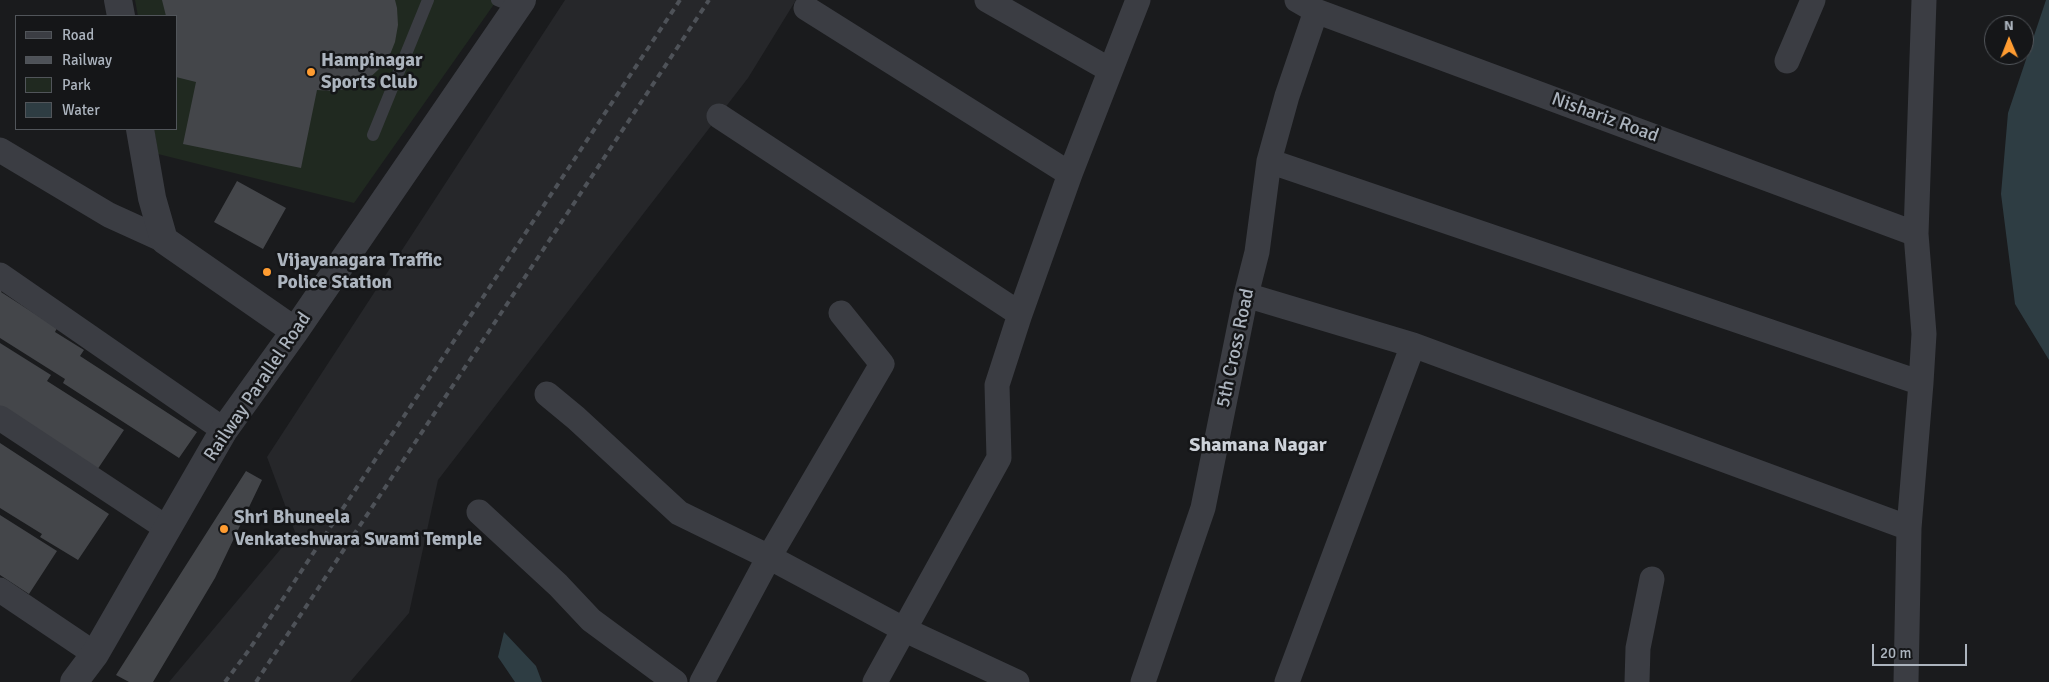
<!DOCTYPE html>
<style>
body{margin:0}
#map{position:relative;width:2049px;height:682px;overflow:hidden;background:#1a1b1d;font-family:Signika,sans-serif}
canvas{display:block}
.legend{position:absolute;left:15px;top:15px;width:162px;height:115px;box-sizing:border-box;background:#151618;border:1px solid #51555a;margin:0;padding:6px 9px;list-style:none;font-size:15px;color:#acb4be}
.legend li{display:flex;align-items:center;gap:10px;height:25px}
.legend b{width:25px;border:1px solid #51555a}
.north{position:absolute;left:1984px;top:15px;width:50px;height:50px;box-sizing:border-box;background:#151618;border:1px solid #51555a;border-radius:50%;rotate:359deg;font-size:14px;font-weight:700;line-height:20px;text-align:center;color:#acb4be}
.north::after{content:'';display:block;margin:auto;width:18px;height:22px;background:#ff9c31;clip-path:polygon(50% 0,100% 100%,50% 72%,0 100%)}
.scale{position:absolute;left:1872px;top:644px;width:95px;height:22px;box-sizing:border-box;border:2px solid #acb4be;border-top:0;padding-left:6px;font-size:15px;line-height:18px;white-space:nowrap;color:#acb4be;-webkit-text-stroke:4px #151618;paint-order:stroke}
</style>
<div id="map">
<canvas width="2049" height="682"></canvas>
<ul class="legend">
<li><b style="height:6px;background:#3b3d43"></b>Road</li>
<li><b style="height:6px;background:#4e5258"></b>Railway</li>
<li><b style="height:14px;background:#202920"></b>Park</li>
<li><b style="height:14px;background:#2e3d43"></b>Water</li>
</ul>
<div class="north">N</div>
<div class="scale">20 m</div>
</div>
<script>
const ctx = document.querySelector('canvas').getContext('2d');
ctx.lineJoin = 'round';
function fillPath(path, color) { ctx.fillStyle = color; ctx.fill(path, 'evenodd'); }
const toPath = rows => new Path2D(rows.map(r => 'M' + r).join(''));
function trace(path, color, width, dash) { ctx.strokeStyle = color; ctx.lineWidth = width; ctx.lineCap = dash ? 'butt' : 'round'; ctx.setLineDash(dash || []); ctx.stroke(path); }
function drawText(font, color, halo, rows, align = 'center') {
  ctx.font = font + ' Signika,sans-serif'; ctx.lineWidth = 5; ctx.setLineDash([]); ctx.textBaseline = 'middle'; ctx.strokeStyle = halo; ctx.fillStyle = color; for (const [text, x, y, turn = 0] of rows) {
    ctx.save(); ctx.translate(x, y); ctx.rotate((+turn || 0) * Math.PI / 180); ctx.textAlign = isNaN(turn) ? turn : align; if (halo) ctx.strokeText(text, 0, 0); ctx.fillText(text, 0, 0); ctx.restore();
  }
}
fillPath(toPath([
 [565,0,796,0,748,78,438,480,409,613,350,682,169,682,295,532,267,457]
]), '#26272a');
fillPath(toPath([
 [135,0,497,0,354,203,158,154,154,129,176,129,176,16,138,16]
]), '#202920');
fillPath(toPath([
 [2046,0,2049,0,2049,360,2015,304,2001,194,2008,113],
 [504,632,536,666,542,682,515,682,498,657]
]), '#2e3d43');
fillPath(toPath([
 [162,0,395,0,397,8,398,25,395,42,389,57,378,70,366,81,350,88,334,91,317,90,301,168,183,144,196,82,176,77,176,16,166,16],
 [237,181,286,208,263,249,214,222],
 [0,287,3,289,1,292,57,328,55,332,84,350,80,356,197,432,179,458,63,383,65,379,0,338],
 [0,343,51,375,47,381,124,430,97,470,0,408],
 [0,443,109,514,78,560,40,537,42,534,0,508],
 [246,471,262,480,215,578,153,682,129,682,116,675],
 [0,515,57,551,29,594,0,575]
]), '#44464a');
trace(toPath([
 [497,0,516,8],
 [373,135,428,0]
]), '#3b3d43', 12);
trace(toPath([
 [987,0,1110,70],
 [1297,0,1316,11,1916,234],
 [806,8,1070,174],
 [1787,61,1813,0],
 [719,116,1020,314],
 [0,150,109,215,164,240],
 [1269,161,1921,383],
 [0,275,224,430],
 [1246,295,1413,345],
 [547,394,576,418,679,513,769,557,903,629,1017,682],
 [0,418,168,529],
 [479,512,558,585,591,620,675,682],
 [0,590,95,654],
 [702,682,769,557,882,364,841,313],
 [875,682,999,458,997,385,1020,314,1070,174,1138,0],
 [1143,682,1203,508,1246,295,1257,252,1269,161,1287,96,1316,11],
 [1287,682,1413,345,1909,528],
 [1637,682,1638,648,1652,579],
 [1906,682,1909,528,1921,383,1924,334,1916,234,1924,0]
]), '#3b3d43', 25);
trace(toPath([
 [118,0,121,16],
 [140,129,152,198,164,240,295,331],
 [74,682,95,654,224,430,295,331,522,0]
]), '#3b3d43', 28);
trace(toPath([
 [225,682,249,650,680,0],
 [256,682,709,0]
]), '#4e5258', 4, [6, 5]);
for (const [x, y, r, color] of [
 [311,72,5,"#ff9c31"],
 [267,272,5,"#ff9c31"],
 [224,529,5,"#ff9c31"]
]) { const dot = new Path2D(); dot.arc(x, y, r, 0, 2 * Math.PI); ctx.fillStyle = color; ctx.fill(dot); trace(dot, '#151618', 2); }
drawText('bold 19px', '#acb4be', '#151618', [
 ["Hampinagar",321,61],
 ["Sports Club",321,83],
 ["Vijayanagara Traffic",277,261],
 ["Police Station",277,283],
 ["Shri Bhuneela",234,518],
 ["Venkateshwara Swami Temple",234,540]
], 'left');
drawText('19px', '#acb4be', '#151618', [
 ["Nishariz Road",1605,118,20],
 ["5th Cross Road",1236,348,-78],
 ["Railway Parallel Road",258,387,-56]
]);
drawText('bold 20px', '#cdd2d9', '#151618', [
 ["Shamana Nagar",1258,446]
]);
</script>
